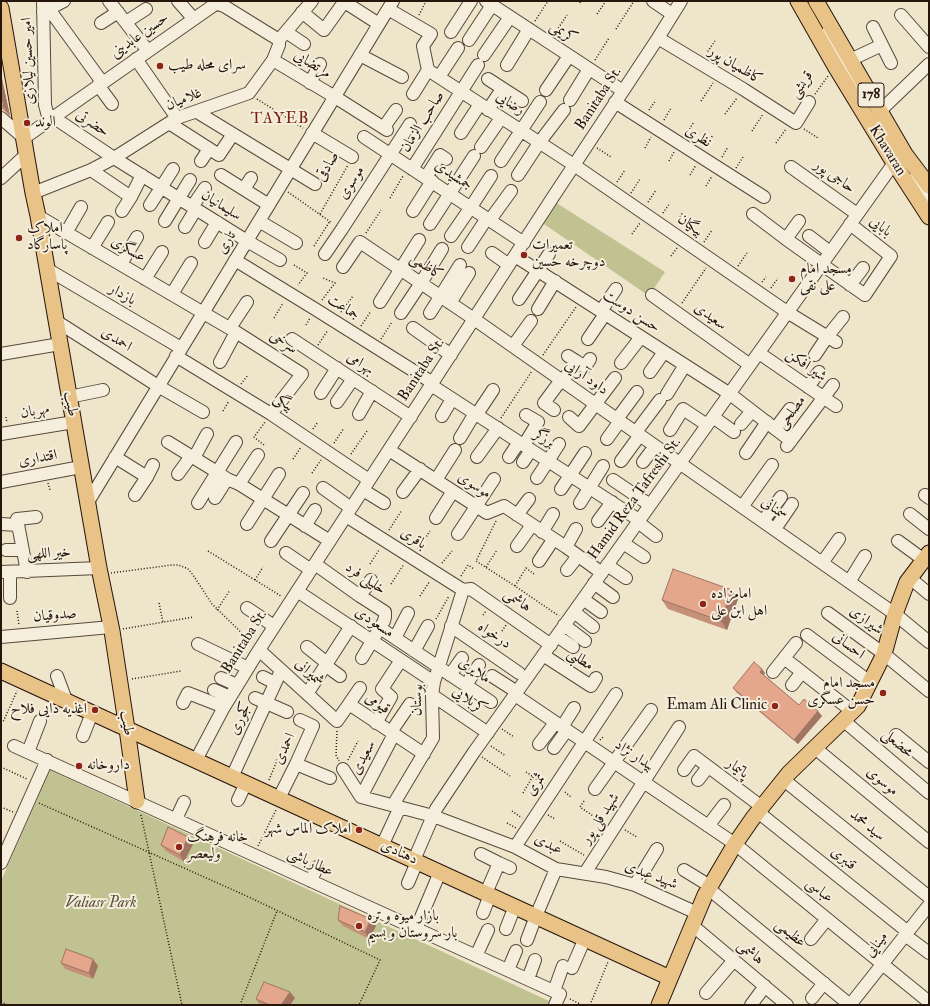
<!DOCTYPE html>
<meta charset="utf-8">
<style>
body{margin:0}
#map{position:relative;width:930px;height:1006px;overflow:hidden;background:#efe5cb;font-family:"IM FELL Double Pica",serif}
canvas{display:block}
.frame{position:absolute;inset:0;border:2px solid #25150b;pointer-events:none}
</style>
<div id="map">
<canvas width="930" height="1006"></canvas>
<div class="frame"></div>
</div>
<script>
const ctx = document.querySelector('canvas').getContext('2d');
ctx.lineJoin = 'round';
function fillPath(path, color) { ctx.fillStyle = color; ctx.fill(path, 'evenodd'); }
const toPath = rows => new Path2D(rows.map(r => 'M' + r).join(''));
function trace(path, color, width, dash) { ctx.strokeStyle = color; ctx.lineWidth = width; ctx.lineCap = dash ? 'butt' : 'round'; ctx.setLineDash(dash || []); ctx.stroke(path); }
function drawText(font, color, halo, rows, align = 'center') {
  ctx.font = font + ' "IM FELL Double Pica",Amiri,serif'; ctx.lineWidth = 4; ctx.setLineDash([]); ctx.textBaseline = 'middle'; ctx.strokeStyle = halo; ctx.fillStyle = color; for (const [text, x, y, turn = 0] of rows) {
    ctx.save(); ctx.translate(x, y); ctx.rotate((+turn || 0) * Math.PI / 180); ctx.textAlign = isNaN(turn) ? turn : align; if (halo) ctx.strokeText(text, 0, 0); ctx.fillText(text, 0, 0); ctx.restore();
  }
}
fillPath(toPath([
 [555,202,665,272,649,296,541,222],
 [50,770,549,1001,547,1005,1,1005,1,881]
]), '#c1c292');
const minor = toPath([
 [43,1,45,105,49,120],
 [109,1,148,51],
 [178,1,193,18],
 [343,1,379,24],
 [486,1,623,91],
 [653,1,672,14],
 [49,9,102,82],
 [388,9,431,34,423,46,428,70],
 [43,12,64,1],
 [302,12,324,30,344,2],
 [901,15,929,47],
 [126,22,146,9],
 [101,23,118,12],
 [873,27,891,63],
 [286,32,304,44],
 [451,32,471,1],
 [828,32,836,51,863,97],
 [658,38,743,89,796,123,809,102],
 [469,40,492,5],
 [360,55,402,77],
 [484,55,510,17],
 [136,59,177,118],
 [273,60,335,97,387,130],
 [850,60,882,45],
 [507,65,529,29],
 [428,70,574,165,787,312,836,342],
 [439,77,458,48],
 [488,79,522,101],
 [310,83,320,64],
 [98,85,112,104],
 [546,90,569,56],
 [413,94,428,70],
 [570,100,589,69],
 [615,102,764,197],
 [488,110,502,89],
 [880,111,929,64],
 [197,112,315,184],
 [53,117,114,158,247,241,280,260],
 [1,118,24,138,214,5,218,4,224,6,279,40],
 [169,123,219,155,233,134],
 [384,127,396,110],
 [312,133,352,157],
 [461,133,480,104],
 [364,137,524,243],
 [481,147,501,118],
 [201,161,209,149],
 [501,161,540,102],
 [791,167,857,214],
 [412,169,478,65],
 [91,170,131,197],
 [221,175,269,205],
 [518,175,539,143,564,110],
 [426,177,440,155,446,159],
 [1,178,27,154],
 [915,178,929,199],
 [244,189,251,178],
 [33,193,91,170,114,158,177,118,249,93,273,60,279,45,279,40,312,1],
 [150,205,173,169],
 [192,207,205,188],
 [122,211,131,197,142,175],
 [413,211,432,181],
 [753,214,786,239,865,295,891,256,850,224],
 [38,216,236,332,302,374,271,414],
 [490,220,511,191],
 [165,221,179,198,190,180],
 [259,221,296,243],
 [430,224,474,156],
 [185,227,196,209],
 [66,233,81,207],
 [451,236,471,207,491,176],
 [809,236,830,252],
 [786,239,799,221],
 [205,242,217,222],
 [468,247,487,218],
 [92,248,108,222],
 [492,253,509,265],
 [325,254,342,229,410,124],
 [515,256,730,394,791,441],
 [235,260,315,309,433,383],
 [121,264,137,237],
 [343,267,360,242,474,319,895,614,929,642],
 [47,269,181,348],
 [145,279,162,252],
 [850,285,863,268],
 [172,294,191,263],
 [652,295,750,365],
 [519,299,549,254],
 [380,302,419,240],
 [450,303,469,273],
 [538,309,555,281],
 [601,311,616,289],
 [401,313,421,283,442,249],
 [430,313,460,265],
 [56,321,158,386,203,412],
 [230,328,247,302],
 [413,328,451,355],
 [292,339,411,417],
 [588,339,605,314],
 [513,346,531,321],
 [759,353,836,406],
 [1,354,60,344],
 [815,355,827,337,843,317],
 [176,356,271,414,369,480],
 [576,361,585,367,590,359],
 [220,362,236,332],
 [621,363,641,337],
 [650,372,664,352],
 [563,381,576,361,568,356],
 [431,385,639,520],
 [808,387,819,372],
 [321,393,337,368],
 [667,394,685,365],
 [69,397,103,390],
 [337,402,353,379],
 [554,410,544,403,561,380],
 [359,414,372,391],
 [477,414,493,390],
 [442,416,452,399],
 [569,417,579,426,615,378],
 [713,417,734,432],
 [617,419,637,392],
 [741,424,752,411],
 [775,429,790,409],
 [670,430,683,409,707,425],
 [636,432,660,400],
 [1,434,74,422],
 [460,438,475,413],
 [607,439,620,421],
 [168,442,217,472,227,479,239,484,330,541],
 [524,445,538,422,526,415],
 [787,446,833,385],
 [389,450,487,513,504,506,566,547,602,573],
 [746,453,767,422],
 [115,457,147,477],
 [477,457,498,428],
 [509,457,519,442],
 [194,458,207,434],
 [621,461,640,435],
 [523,462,531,450],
 [643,462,655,446],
 [178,474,191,456],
 [537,478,559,444],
 [436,480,455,450],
 [613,480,650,505],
 [1,482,81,467],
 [239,484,258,455],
 [323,488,351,508],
 [561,489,585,453],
 [363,490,384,503],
 [403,492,420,469],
 [135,495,147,477,153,465],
 [925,495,929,498],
 [215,498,227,479],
 [88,502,393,1],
 [198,503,236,442],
 [580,503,603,466],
 [742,507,772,465],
 [910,514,929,529],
 [517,515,529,499],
 [346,516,463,590],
 [436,518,453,491],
 [598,521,612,502],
 [763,521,781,497],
 [638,522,656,536],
 [1,524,18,525],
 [247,524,279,474],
 [305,526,315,510],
 [775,529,792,504],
 [542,532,553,514],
 [458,534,494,479],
 [271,541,303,493],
 [898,541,924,560],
 [623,543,644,557],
 [517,546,532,525],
 [566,547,576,529],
 [6,550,23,550],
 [286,553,311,570],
 [539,561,553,540],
 [822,563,839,539],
 [315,564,360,596,385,612,385,617,384,621,362,658],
 [607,565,626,578],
 [567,570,578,556],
 [1,572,99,568],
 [10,572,10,598],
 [27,572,17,519,36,517],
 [910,578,929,594],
 [849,582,865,556],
 [594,583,613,597],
 [463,590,471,589,551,645],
 [297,591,434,682],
 [360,596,371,580],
 [583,599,601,612],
 [247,608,274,626],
 [574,612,593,627],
 [828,613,884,654,929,691],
 [564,625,585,641],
 [451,626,519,673],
 [380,628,491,702],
 [807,635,870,682],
 [557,636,573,647],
 [1,637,111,627],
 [395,638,408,613],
 [198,644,248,668],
 [307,647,327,663],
 [259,650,337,721,349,704,424,754],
 [414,651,428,626],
 [543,655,591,686,596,678],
 [784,658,853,712],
 [325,665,340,676],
 [773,672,796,643],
 [450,675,462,658],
 [57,676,66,700],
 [492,676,517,692],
 [263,677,275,683],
 [221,678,237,685],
 [466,685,479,665],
 [792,685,802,672],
 [214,690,230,697],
 [307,694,351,626],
 [432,695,488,733],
 [515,695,735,844,929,1002],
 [255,698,287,712],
 [183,703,188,693,224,707],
 [349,704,360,688],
 [844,721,929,793],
 [376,723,391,697,382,689,401,660],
 [562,727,574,708],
 [391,732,410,704],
 [896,735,929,762],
 [83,736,92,713],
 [539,744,555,723],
 [14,746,560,994,555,1005],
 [554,748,567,730],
 [815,748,929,842],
 [28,752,40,721],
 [196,760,224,707,259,650,553,197,658,38,681,1],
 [296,764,330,778],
 [343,769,361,797,433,816,515,847,556,869,606,877,635,885,697,913],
 [684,770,694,756,762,807],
 [232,777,279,675],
 [698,780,708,767],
 [784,780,929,897],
 [595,789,651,710],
 [361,797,394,734],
 [279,798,296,764,313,726,300,720],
 [238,800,246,783],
 [393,805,433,738,432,695,434,682,463,590],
 [758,812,908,932],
 [176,819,184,802],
 [708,826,724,805],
 [382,846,400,807],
 [515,847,616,694],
 [481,854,499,863],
 [414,860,436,809,474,752,894,163],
 [1,863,47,760],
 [684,870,710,886],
 [585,873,679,727],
 [311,881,317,867],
 [408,883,417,862],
 [635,885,657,849],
 [709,889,850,1005,929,905],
 [486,893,499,863,510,868],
 [483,913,490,895],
 [692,925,787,1005],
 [416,929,440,872],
 [506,929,515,906],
 [905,935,929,953],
 [811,939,827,919],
 [527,940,536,916,556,869],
 [476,956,488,930],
 [572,968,585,938],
 [508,970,516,951],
 [528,979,535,960],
 [554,991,563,966],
 [706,993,734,960],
 [812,998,824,983],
 [751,1005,765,986]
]);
const major = toPath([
 [798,1,835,66,894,163,929,217],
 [816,1,905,154,929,186],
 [1,8,33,193,38,216,99,568,112,631,127,729,137,801],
 [1,671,670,978],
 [659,1005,705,895,735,844,753,818,789,773,858,706,884,654,895,614,907,582,929,553]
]);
trace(minor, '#58493b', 14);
trace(major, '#25150b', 17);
trace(toPath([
 [580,3,581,1],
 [597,14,606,1],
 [419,15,426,1],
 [535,21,548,1],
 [616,29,634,1],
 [555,33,567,15],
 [706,54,715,41],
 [595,60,609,38],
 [815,94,828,76],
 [257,99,303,128],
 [701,101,713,83],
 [649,110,656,100],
 [725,114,737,98],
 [664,120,671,108],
 [804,129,818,138],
 [752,131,763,114],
 [686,134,694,122],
 [776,143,786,129],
 [705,147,713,135],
 [597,148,611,157],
 [645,148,651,137],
 [722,157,728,147],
 [669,161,674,152],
 [736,168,743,157],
 [690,175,696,165],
 [617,182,625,170],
 [706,186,712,176],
 [288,192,332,223],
 [631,193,640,179],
 [390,198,403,176],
 [648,202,656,190],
 [663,213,670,203],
 [320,214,348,165],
 [677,222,683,212],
 [685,228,692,218],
 [366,233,381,210],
 [632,234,640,223],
 [704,242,712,230],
 [314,246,330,221],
 [671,256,677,248],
 [294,265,307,273,298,285],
 [738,266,747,253],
 [762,282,766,277],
 [771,288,778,278],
 [322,300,335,283,323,278],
 [682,303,706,268],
 [341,312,353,296],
 [274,318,283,303],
 [306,325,310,318],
 [361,326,371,311],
 [381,339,392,322],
 [318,345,328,330],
 [543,355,576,307],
 [241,384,248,375],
 [223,411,229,401],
 [6,417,7,423],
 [501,418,532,371],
 [313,429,318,422],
 [334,443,344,428],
 [264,445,254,437,265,422],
 [351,454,367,431],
 [293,459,301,447],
 [312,473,321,460],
 [48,483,50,490],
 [496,521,476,561,515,586,559,616],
 [389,530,402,510],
 [418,549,430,531],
 [208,551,281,596],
 [442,563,452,551],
 [370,564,379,550],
 [486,567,497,550],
 [111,573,172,565,178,565,184,567,188,569,193,575,212,604,252,643],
 [461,576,468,565,474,569],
 [255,580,263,567],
 [391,584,404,564],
 [515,586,526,568,534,574],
 [420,596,430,581],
 [159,603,163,622],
 [217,610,230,590],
 [17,611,19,625],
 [483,615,486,611],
 [51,618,52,622],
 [436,619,449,596],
 [123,629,194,617],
 [502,631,506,625],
 [132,679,181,671],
 [1,721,3,722,17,691],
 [502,729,514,737],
 [337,731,336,755,339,761],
 [600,740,604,736],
 [491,746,506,756],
 [482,757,510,776],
 [348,760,358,741],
 [1,767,27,779],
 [526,772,544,784],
 [269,780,278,758],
 [565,792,571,797],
 [523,793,533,776],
 [584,801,580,807,605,824],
 [39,803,251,898,380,960,359,1005],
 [1,807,13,812],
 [512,811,522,818],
 [141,815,182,1005],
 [548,815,555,819],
 [507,823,516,828],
 [625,830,637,837],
 [560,841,584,855],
 [258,846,276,810],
 [570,999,582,1005],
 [1,1002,8,1005],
 [240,1005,277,911],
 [590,1005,608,962]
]), '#25150b', 1.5, [1, 2]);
trace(minor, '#f5eedd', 12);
trace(major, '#e8c286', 15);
fillPath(toPath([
 [1,74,10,116,1,108],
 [732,590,738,599,727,630,668,609,662,600],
 [765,673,764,675,799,705,822,716,798,744,736,692,733,688],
 [188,837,193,844,184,862,166,851,161,845],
 [371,919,376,926,369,939,343,926,338,920],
 [61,963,98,966,93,979,65,969],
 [290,992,295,998,290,1005,260,1005,256,999]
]), '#c49078');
fillPath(toPath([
 [1,74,10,116,4,107,1,94],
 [732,590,738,599,727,630,721,621],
 [762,669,765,673,763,676,760,672],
 [818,711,822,716,798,744,794,740],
 [188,837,193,844,184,862,180,855],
 [371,919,376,926,369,939,365,932],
 [93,959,98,966,93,979,89,973],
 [290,992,295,998,290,1005,281,1005]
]), '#a07562');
const building = toPath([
 [1,94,4,107,1,105,1,94],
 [673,569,732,590,721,621,662,600,673,569],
 [754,662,762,669,760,672,799,705,804,699,818,711,794,740,733,688,754,662],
 [168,827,188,837,180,855,161,845,168,827],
 [340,906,371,919,365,932,338,920,340,906],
 [66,949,93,959,89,973,61,963,66,949],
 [264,982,290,992,281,1005,270,1005,256,999,264,982]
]);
fillPath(building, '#e4a78c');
trace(building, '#a07562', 1);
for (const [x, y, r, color] of [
 [160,66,4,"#8f2418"],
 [27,123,4,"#8f2418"],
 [19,238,4,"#8f2418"],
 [524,255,4,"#8f2418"],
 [792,279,4,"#8f2418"],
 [703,604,4,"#8f2418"],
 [883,693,4,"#8f2418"],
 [775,706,4,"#8f2418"],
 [95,710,4,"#8f2418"],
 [79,766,4,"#8f2418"],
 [359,830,4,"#8f2418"],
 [179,847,4,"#8f2418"],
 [359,926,4,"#8f2418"]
]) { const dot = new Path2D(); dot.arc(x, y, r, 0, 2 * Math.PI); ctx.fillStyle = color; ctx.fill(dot); trace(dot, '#f5eedd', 1.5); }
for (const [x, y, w] of [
 [871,95,26]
]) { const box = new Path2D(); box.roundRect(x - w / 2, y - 12, w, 24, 3); ctx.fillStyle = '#f5eedd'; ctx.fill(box); trace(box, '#25150b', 1); }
drawText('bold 14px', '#25150b', null, [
 ["178",871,95]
]);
drawText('15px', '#25150b', '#f5eedd', [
 ["کریمی",563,33,33],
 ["حسین عابدینی",140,36,-35],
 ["امیر حسین لیلازی",29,61,-92],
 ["مرتضایی",312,65,31],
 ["کاظمیان پور",735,66,31],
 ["قریشی",802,85,-55],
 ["Banitaba St.",599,99,-57],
 ["غلامیان",184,100,-22],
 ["رضایی",510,104,33],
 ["صاحب الزمان",423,122,-58],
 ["حضرتی",92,124,34],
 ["نظری",698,137,33],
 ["Khavaran",887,151,58],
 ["صادقی",328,167,-60],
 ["جمشیدی",453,176,34],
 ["حاجی پور",834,177,35],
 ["موسوی",352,183,-57],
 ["سلیمانیان",221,206,32],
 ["بیگیان",690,226,35],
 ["بابایی",880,227,37],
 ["تاری",227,243,-59],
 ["عسگری",128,250,30],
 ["کاظمی",426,267,34],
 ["بازدار",122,295,30],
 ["جماعت",343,308,33],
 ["حسن دوست",631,312,33],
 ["سعیدی",710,317,36],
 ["احمدی",116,340,32],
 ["سرخی",283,343,32],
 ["بهرامی",360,364,33],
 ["شیر افکن",806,366,35],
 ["Banitaba St.",422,370,-57],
 ["داود آرایی",586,378,35],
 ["بیگی",283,403,33],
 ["طیب",70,404,80],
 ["مهربان",35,412,-9],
 ["مصلحی",792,413,-53],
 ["برزگر",544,439,33],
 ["اقتداری",38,459,-10],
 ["موسوی",474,486,33],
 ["Hamid Reza Tafreshi St.",635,499,-54],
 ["سمنانی",774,509,35],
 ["باقری",413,539,32],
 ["خیر اللهی",49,554,-3],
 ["خلیلی فرد",365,579,34],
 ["هاشمی",517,601,35],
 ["صدوقیان",55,616,-5],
 ["شیرازی",866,621,37],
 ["مسعودی",374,623,34],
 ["درخواه",494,636,34],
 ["Banitaba St.",245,642,-58],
 ["احسانی",848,646,37],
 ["مطلبی",580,660,33],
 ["ملایری",474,671,34],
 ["شمیرانی",309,673,42],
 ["بوستان",418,700,-88],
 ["کربلایی",469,701,34],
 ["قیومی",377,704,33],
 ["کجوری",241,719,-65],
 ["طیب",126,723,81],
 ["محضعلی",897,744,40],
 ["احمدی",285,749,-65],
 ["بیدار نژاد",634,756,34],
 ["سعیدی",364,758,-62],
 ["پاتیمار",737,769,36],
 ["موسوی",882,782,40],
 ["ثمری",536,785,-56],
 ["شهید قلی پور",601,819,-57],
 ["سید محمد",867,826,39],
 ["عبدی",548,845,27],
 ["دهنادی",399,853,25],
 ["قنبری",843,859,39],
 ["عطارباشی",310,863,25],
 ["شهید عبدی",651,876,21],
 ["عباسی",819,891,39],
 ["عظیمی",790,934,40],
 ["مینایی",877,945,-52],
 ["هاشمی",750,953,40]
]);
drawText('15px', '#25150b', '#f5eedd', [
 ["سرای محله طیب",168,66],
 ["الوند",35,123],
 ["املاک",27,229],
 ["پاسارگاد",27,246],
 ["تعمیرات",532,246],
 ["دوچرخه حسین",532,263],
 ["مسجد امام",800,270],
 ["علی نقی",800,287],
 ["امامزاده",711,595],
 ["اهل ابن علی",711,612],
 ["مسجد امام",875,684,"right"],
 ["حسن عسگری",875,701,"right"],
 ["Emam Ali Clinic",767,706,"right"],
 ["اغذیه دایی فلاح",87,710,"right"],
 ["داروخانه",87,766],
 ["املاک الماس شهر",351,830,"right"],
 ["خانه فرهنگ",187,838],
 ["ولیعصر",187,855],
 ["بازار میوه و تره",367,917],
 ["بار سروستان و بسیم",367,934]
], 'left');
drawText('italic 15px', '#5c523a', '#f5eedd', [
 ["Valiasr Park",101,904]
]);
ctx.letterSpacing = '1px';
drawText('16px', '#7a1f14', '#f5eedd', [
 ["TAYEB",280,120]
]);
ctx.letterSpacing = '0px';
</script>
